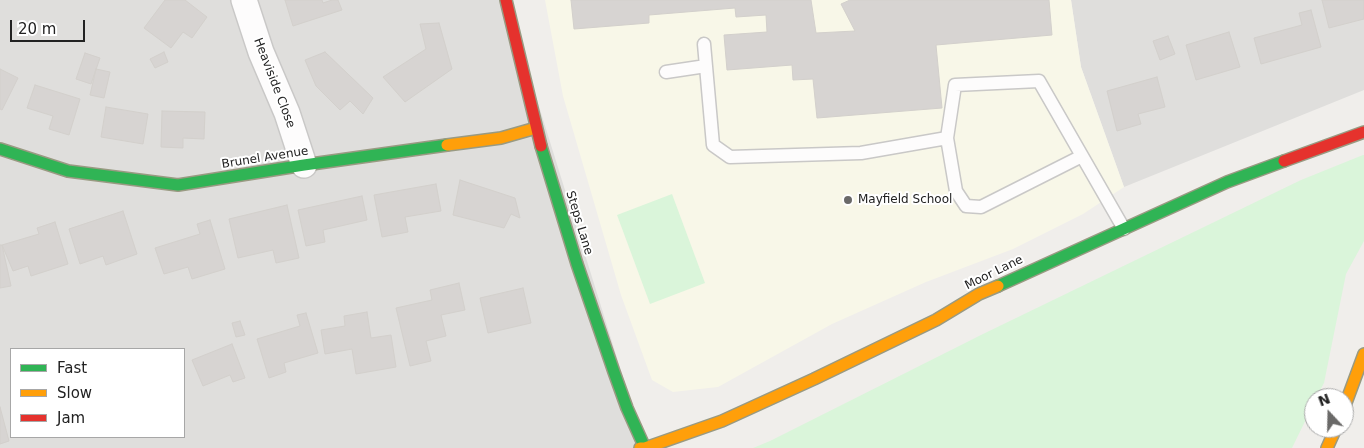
<!DOCTYPE html>
<style>
body{margin:0}
#map{position:relative;width:1364px;height:448px;overflow:hidden;background:#f0eeeb;font-family:"DejaVu Sans",sans-serif}
canvas{display:block}
.legend{position:absolute;left:10px;top:348px;width:175px;height:90px;box-sizing:border-box;background:#fff;border:1px solid #a7a7a7;margin:0;padding:6px 9px;list-style:none;font-size:15px;color:#222}
.legend li{display:flex;align-items:center;gap:10px;height:25px}
.legend b{width:25px;border:1px solid #a7a7a7}
.north{position:absolute;left:1304px;top:388px;width:50px;height:50px;box-sizing:border-box;background:#fff;border:1px solid #a7a7a7;border-radius:50%;rotate:339deg;font-size:14px;font-weight:700;line-height:20px;text-align:center;color:#222}
.north::after{content:'';display:block;margin:auto;width:18px;height:22px;background:#6a6968;clip-path:polygon(50% 0,100% 100%,50% 72%,0 100%)}
.scale{position:absolute;left:10px;top:20px;width:75px;height:22px;box-sizing:border-box;border:2px solid #222;border-top:0;padding-left:6px;font-size:15px;line-height:18px;white-space:nowrap;color:#222;-webkit-text-stroke:4px #fff;paint-order:stroke}
</style>
<div id="map">
<canvas width="1364" height="448"></canvas>
<ul class="legend">
<li><b style="height:6px;background:#30b455"></b>Fast</li>
<li><b style="height:6px;background:#ff9f0a"></b>Slow</li>
<li><b style="height:6px;background:#e5322d"></b>Jam</li>
</ul>
<div class="north">N</div>
<div class="scale">20 m</div>
</div>
<script>
const ctx = document.querySelector('canvas').getContext('2d');
ctx.lineJoin = 'round';
function fillPath(path, color) { ctx.fillStyle = color; ctx.fill(path, 'evenodd'); }
const toPath = rows => new Path2D(rows.map(r => 'M' + r).join(''));
function trace(path, color, width, dash) { ctx.strokeStyle = color; ctx.lineWidth = width; ctx.lineCap = dash ? 'butt' : 'round'; ctx.setLineDash(dash || []); ctx.stroke(path); }
function drawText(font, color, halo, rows, align = 'center') {
  ctx.font = font + ' "DejaVu Sans",sans-serif'; ctx.lineWidth = 4; ctx.setLineDash([]); ctx.textBaseline = 'middle'; ctx.strokeStyle = halo; ctx.fillStyle = color; for (const [text, x, y, turn = 0] of rows) {
    ctx.save(); ctx.translate(x, y); ctx.rotate((+turn || 0) * Math.PI / 180); ctx.textAlign = isNaN(turn) ? turn : align; if (halo) ctx.strokeText(text, 0, 0); ctx.fillText(text, 0, 0); ctx.restore();
  }
}
fillPath(toPath([
 [0,0,506,0,645,448,0,448],
 [11,349,184,349,184,437,11,437],
 [1071,0,1364,0,1364,90,1124,187,1081,67]
]), '#dfdedc');
fillPath(toPath([
 [545,0,1071,0,1081,67,1124,187,1083,214,1013,249,926,282,832,324,718,387,673,392,652,380,621,295,563,96]
]), '#f8f7e8');
fillPath(toPath([
 [1363,155,1364,155,1364,241,1346,274,1324,383,1316,398,1314,398,1314,403,1292,448,753,448,770,441,983,334,1301,180],
 [672,194,705,283,650,304,617,215]
]), '#daf5da');
const building = toPath([
 [165,0,185,0,207,17,192,38,183,32,171,48,144,28,165,0],
 [285,0,322,0,323,3,332,0,338,0,342,10,293,26,285,0],
 [571,0,811,0,816,33,855,31,841,4,850,0,1049,0,1052,35,936,45,942,108,817,118,813,79,793,80,792,65,727,70,724,35,767,32,766,15,736,17,735,8,649,15,649,23,574,29,571,0],
 [1322,0,1364,0,1364,19,1329,28,1322,0],
 [1311,10,1321,47,1261,64,1254,38,1302,25,1299,13,1311,10],
 [439,23,452,69,405,102,383,77,426,49,420,24,439,23],
 [1229,32,1240,67,1196,80,1186,45,1229,32],
 [1168,36,1175,54,1160,60,1153,41,1168,36],
 [164,52,168,62,155,68,150,59,164,52],
 [325,52,373,98,363,114,350,101,340,110,316,86,305,60,325,52],
 [85,53,100,58,91,84,76,79,85,53],
 [0,69,18,78,2,110,0,109,0,69],
 [96,69,110,72,104,98,90,95,96,69],
 [1157,77,1165,107,1138,114,1141,124,1117,131,1107,91,1157,77],
 [35,85,80,99,69,135,49,129,53,116,27,108,35,85],
 [106,107,148,114,143,144,101,137,106,107],
 [162,111,205,112,204,139,183,138,183,148,161,147,162,111],
 [460,180,515,198,520,218,511,214,504,228,453,215,460,180],
 [436,184,441,211,405,217,408,232,382,237,374,195,436,184],
 [362,196,367,220,323,230,325,242,306,246,298,210,362,196],
 [287,205,299,258,276,263,273,250,238,258,229,219,287,205],
 [123,211,137,254,106,265,103,256,80,264,69,229,123,211],
 [210,220,225,269,192,279,188,267,164,274,155,248,200,234,197,224,210,220],
 [55,222,68,264,31,276,28,266,13,271,2,245,39,234,37,228,55,222],
 [0,245,2,245,11,286,0,288,0,245],
 [459,283,465,310,441,315,446,336,426,341,431,361,410,366,396,308,432,300,430,290,459,283],
 [523,288,531,323,488,333,480,298,523,288],
 [367,312,371,338,391,335,396,367,356,374,352,349,325,354,321,330,345,326,344,316,367,312],
 [306,313,318,353,284,363,286,372,269,378,257,339,300,326,297,315,306,313],
 [240,321,245,335,236,337,232,323,240,321],
 [232,344,245,378,233,382,230,375,203,386,192,360,232,344],
 [0,407,9,441,0,444,0,407]
]);
fillPath(building, '#d7d4d2');
trace(building, '#d3d0cc', 1);
const lane = toPath([
 [704,44,713,145,730,157,861,153,947,138],
 [666,72,706,66],
 [1082,156,981,207,966,206,956,191,947,138,955,85,1039,81,1124,229]
]);
const street = toPath([
 [244,0,261,52,287,113,304,165]
]);
const fast = toPath([
 [541,146,577,264,614,372,627,408,645,448],
 [0,149,68,171,178,185,304,165,447,145],
 [998,286,1227,182,1284,161]
]);
const slow = toPath([
 [447,145,501,138,536,128],
 [1344,408,1364,354],
 [640,448,645,448,722,421,814,379,936,320,979,294,998,286],
 [1327,448,1336,428]
]);
const jam = toPath([
 [506,0,541,146],
 [1284,161,1364,132]
]);
trace(lane, '#c9c8c7', 15);
trace(street, '#c9c8c7', 28);
trace(fast, '#999a82', 14);
trace(slow, '#999a82', 14);
trace(jam, '#999a82', 14);
trace(lane, '#fdfcfc', 12);
trace(street, '#fdfcfc', 25);
trace(fast, '#30b455', 11);
trace(slow, '#ff9f0a', 11);
trace(jam, '#e5322d', 11);
for (const [x, y, r, color] of [
 [848,200,5,"#6a6968"]
]) { const dot = new Path2D(); dot.arc(x, y, r, 0, 2 * Math.PI); ctx.fillStyle = color; ctx.fill(dot); trace(dot, '#fff', 2); }
drawText('12px', '#222', '#fff', [
 ["Heaviside Close",274,83,69],
 ["Brunel Avenue",265,158,-9],
 ["Steps Lane",579,223,73],
 ["Moor Lane",994,273,-26]
]);
drawText('12px', '#222', '#fff', [
 ["Mayfield School",858,200]
], 'left');
</script>
